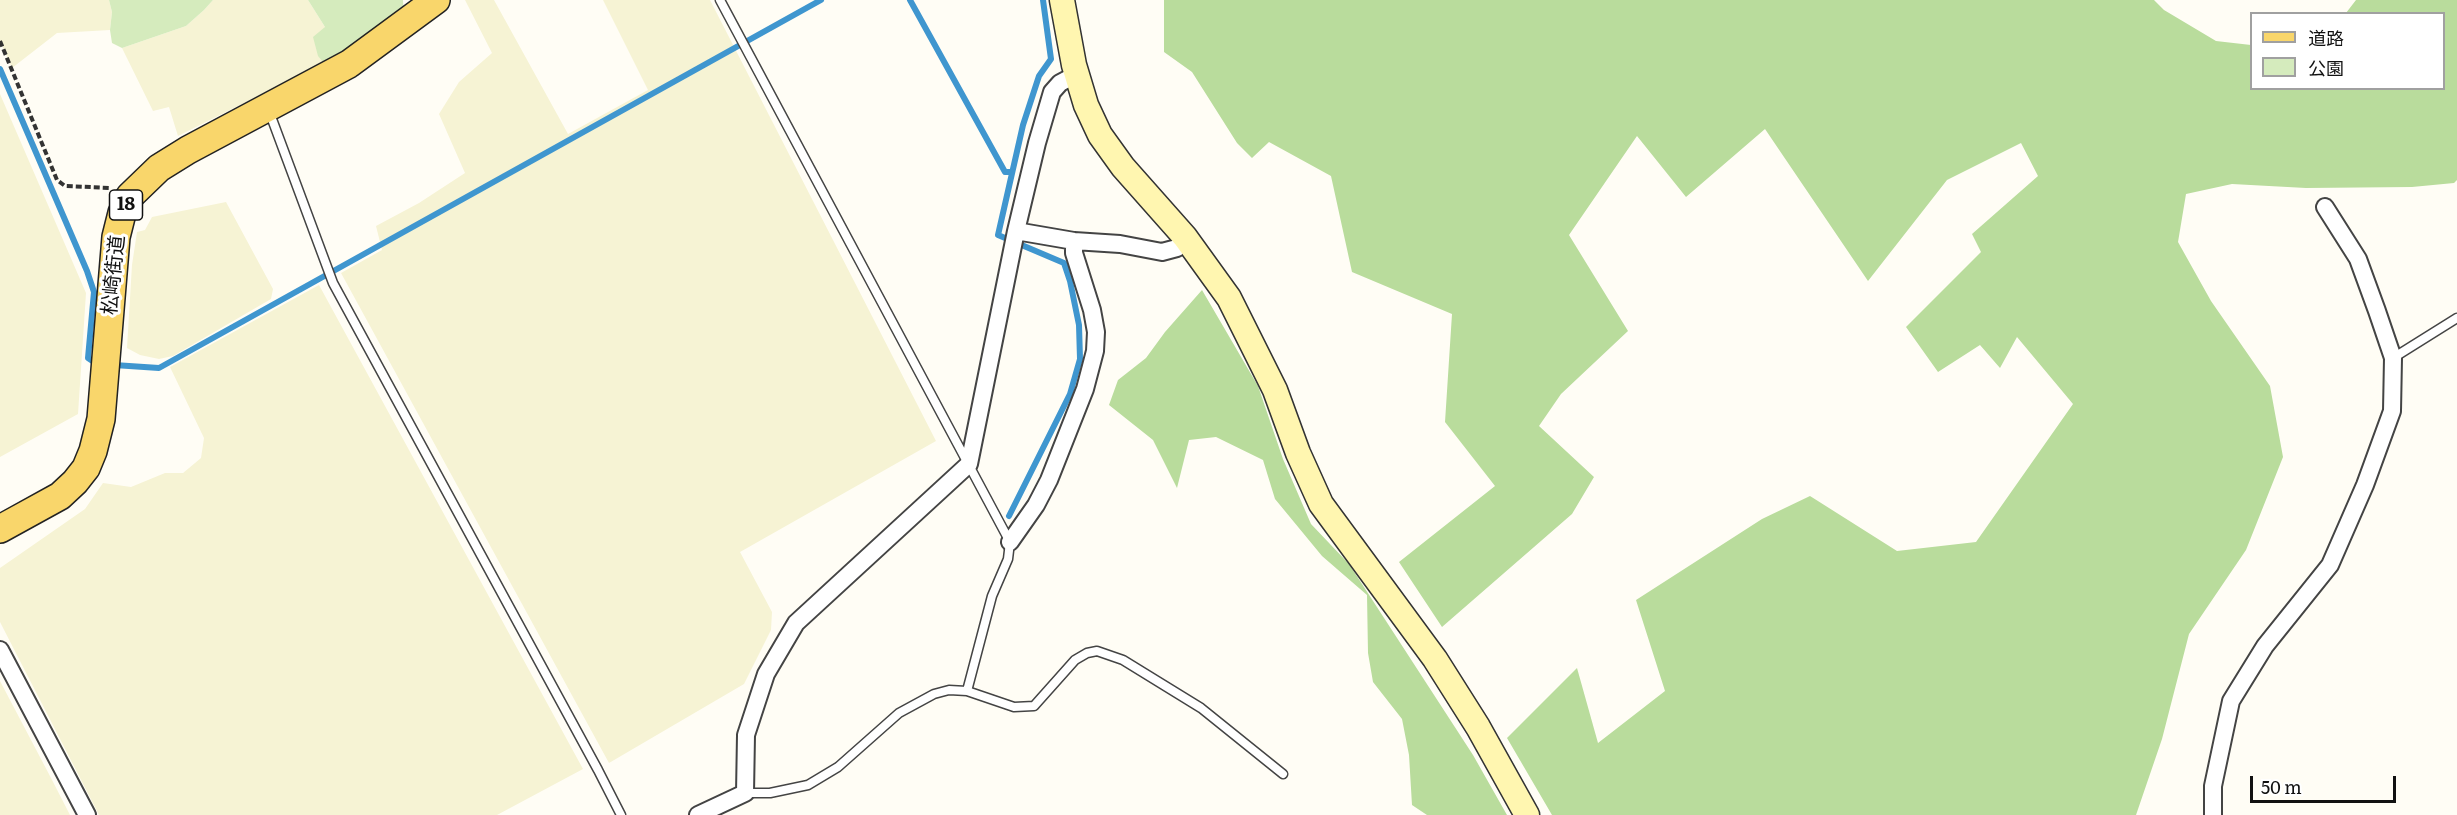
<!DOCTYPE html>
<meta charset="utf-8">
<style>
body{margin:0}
#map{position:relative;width:2457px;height:815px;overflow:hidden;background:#fffdf5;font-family:Literata,"Noto Sans JP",serif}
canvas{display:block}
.legend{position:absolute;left:2250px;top:12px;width:195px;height:78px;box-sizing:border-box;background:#fff;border:2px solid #a0a0a0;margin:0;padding:8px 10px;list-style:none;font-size:18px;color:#111}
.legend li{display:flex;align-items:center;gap:12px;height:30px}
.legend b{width:30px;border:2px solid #a0a0a0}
.scale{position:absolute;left:2250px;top:776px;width:146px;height:27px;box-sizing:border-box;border:3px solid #111;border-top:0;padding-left:8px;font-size:18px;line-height:21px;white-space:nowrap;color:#111;-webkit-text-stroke:4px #fff;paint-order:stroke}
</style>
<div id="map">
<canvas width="2457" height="815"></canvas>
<ul class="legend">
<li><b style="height:8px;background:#f9d66b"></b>道路</li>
<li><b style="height:16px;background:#d5ebbd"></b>公園</li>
</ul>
<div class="scale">50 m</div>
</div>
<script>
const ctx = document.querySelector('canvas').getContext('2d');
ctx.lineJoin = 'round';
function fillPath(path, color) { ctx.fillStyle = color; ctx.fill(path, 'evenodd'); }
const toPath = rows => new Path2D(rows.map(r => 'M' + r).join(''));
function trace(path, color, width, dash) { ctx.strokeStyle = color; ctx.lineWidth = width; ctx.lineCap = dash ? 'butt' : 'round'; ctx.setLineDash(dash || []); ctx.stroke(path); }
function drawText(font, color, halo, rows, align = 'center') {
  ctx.font = font + ' Literata,"Noto Sans JP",serif'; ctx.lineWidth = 6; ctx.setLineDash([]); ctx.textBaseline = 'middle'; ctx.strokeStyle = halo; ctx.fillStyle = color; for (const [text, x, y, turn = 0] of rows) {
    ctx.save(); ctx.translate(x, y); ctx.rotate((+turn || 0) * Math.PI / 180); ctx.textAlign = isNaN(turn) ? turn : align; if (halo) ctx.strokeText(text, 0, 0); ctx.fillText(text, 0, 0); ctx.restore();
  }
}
fillPath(toPath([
 [0,0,109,0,112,12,110,30,57,33,12,68,0,41],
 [213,0,308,0,325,27,324,63,178,136,169,107,153,111,122,48,186,26,204,10],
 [465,0,494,0,568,134,648,90,603,0,710,0,936,441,740,552,772,612,771,630,744,684,609,763,341,273,382,250,376,226,419,203,465,173,439,114,459,82,492,53],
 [0,94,86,293,78,414,0,457],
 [226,202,273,289,271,299,173,356,159,359,140,355,127,348,132,265,137,232,145,230,152,217],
 [319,285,583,769,497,815,99,815,0,622,0,568,85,509,103,483,131,487,165,473,183,473,201,458,204,438,170,367],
 [0,681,51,778,70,815,0,815]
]), '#f6f3d4');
fillPath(toPath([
 [109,0,213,0,204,10,186,26,122,48,112,43,110,30,112,12],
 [308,0,403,0,404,16,324,63,318,56,313,37,325,27]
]), '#d5ebbd');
fillPath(toPath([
 [1164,0,2154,0,2164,10,2216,41,2251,45,2252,88,2444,88,2444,14,2346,13,2356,0,2457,0,2457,180,2454,183,2412,187,2306,188,2232,184,2186,194,2178,242,2211,301,2270,386,2283,457,2246,550,2189,634,2162,739,2136,815,1552,815,1507,738,1577,668,1598,743,1665,691,1636,600,1762,519,1810,496,1897,551,1976,542,2073,404,2017,337,2000,368,1980,345,1938,372,1906,327,1981,252,1972,234,2038,176,2021,143,1947,180,1868,281,1765,129,1686,197,1637,136,1569,235,1628,331,1561,394,1539,426,1594,477,1572,514,1442,627,1399,562,1495,486,1445,422,1452,314,1352,272,1331,176,1269,142,1252,158,1237,143,1192,72,1164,52],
 [1202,290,1258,386,1283,459,1311,524,1349,564,1473,755,1507,815,1427,815,1412,805,1409,755,1402,719,1373,682,1368,653,1367,595,1322,556,1275,499,1263,460,1216,437,1189,440,1177,488,1153,440,1109,405,1118,380,1146,358,1165,332]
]), '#b9dc9c');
trace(toPath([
 [910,0,1005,172,1012,172],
 [0,69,87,271,94,292,88,358,97,364],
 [114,365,159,368,821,0],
 [1009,516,1070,394,1080,359,1079,325,1070,281,1064,263,998,235,1023,125,1039,76,1051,59,1043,0]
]), '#3f96cf', 6);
const lane = toPath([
 [720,0,1010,542,1008,559,992,596,967,691],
 [269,111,333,283,598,770,621,815],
 [2393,358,2457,318],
 [745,793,770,793,808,785,838,767,899,713,934,694,949,690,967,691,1014,707,1034,706,1075,660,1087,653,1097,651,1123,660,1201,708,1283,774]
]);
const street = toPath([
 [1016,231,1074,241,1120,244,1162,252,1177,248,1185,237],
 [1010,542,1036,505,1049,480,1085,389,1095,351,1096,332,1092,310,1074,253,1074,241],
 [0,650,87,815],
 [698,815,745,793,746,735,766,674,796,623,969,464,1016,231,1037,143,1052,92,1060,83,1077,74],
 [2213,815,2213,786,2231,701,2265,646,2330,565,2365,485,2392,411,2393,358,2377,311,2358,259,2325,207]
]);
const secondary = toPath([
 [1062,0,1074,65,1086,105,1100,135,1123,167,1185,237,1229,298,1275,390,1298,453,1321,504,1435,659,1478,727,1527,815]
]);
const primary = toPath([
 [0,529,60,496,75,482,86,468,93,451,101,419,116,237,122,213,130,196,159,168,188,150,349,64,436,0]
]);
trace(lane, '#444', 11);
trace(street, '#444', 20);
trace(secondary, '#333', 27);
trace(primary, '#222', 30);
trace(toPath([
 [0,41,57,180,65,186,111,188]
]), '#333', 4, [6, 3]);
trace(lane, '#fff', 8);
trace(street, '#fff', 16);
trace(secondary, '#fff6b0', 24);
trace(primary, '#f9d66b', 27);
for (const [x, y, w] of [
 [126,205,33]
]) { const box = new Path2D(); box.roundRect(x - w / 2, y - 15, w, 30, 4.5); ctx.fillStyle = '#fff'; ctx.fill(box); trace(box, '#111', 1.5); }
drawText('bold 18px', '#111', null, [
 ["18",126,205]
]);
drawText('20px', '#111', '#fff', [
 ["松崎街道",114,275,-84]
]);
</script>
